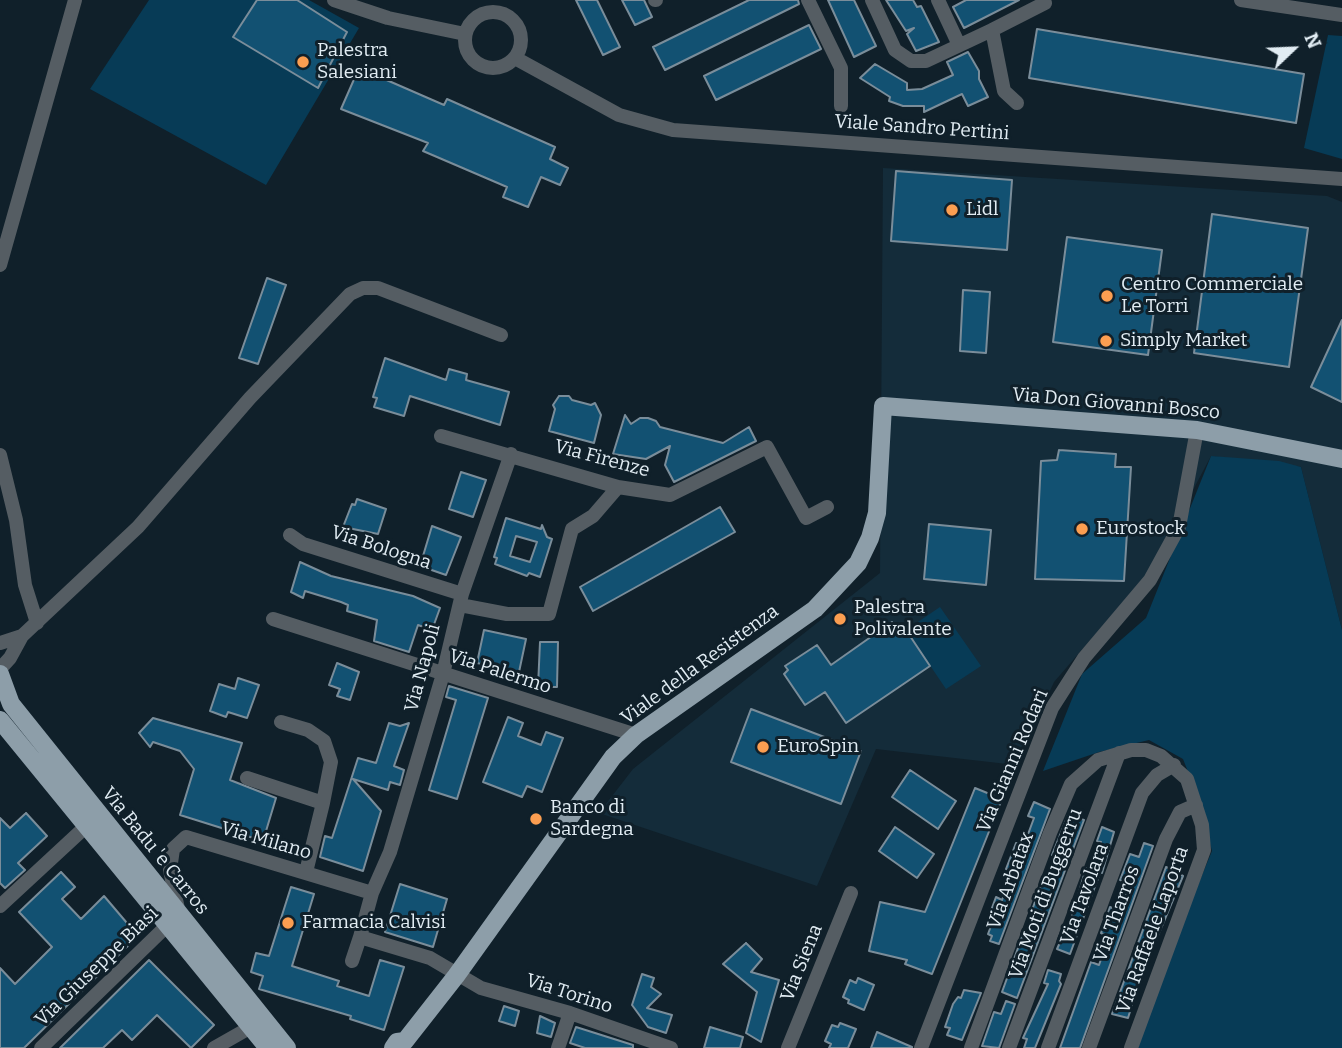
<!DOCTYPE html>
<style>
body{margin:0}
#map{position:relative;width:1342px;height:1048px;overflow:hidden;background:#10202a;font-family:Bitter,serif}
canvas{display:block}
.north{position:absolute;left:1258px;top:14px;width:70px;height:70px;-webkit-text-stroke:5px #10202a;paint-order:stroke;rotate:67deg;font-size:19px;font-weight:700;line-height:28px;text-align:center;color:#e1ecf3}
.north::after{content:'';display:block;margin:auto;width:24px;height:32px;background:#e1ecf3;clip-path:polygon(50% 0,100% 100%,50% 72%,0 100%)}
</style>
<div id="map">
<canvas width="1342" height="1048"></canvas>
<div class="north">N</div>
</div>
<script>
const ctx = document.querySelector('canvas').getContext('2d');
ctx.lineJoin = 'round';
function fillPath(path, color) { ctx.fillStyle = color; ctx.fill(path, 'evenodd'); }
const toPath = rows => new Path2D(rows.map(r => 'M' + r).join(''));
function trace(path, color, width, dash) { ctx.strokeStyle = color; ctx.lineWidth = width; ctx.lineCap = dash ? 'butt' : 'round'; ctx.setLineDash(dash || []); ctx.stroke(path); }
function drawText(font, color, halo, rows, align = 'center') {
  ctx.font = font + ' Bitter,serif'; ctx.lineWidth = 6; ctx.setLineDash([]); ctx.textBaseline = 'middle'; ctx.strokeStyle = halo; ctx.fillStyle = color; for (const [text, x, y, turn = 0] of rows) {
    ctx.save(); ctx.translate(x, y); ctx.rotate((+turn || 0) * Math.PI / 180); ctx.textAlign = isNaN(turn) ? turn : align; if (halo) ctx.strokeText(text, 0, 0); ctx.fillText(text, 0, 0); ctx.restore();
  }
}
fillPath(toPath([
 [883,168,1327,196,1342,202,1342,630,1301,467,1211,456,1150,571,1054,682,1016,765,876,749,817,886,599,813,633,769,880,573]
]), '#142c3a');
fillPath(toPath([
 [149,0,309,0,359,28,266,185,90,89],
 [1328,35,1342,36,1342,159,1304,148],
 [1211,456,1279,461,1301,467,1342,630,1342,1048,1138,1048,1166,962,1212,851,1198,797,1183,759,1149,740,1099,752,1043,771,1082,674,1146,618],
 [940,607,981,666,946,689,906,630]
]), '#073b56');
const building = toPath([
 [257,0,297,0,347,32,318,88,233,37,257,0],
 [576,0,597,0,620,47,603,55,576,0],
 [622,0,644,0,652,17,635,25,622,0],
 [749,0,798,0,799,4,665,70,653,47,749,0],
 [828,0,854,0,876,46,854,57,828,0],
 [886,0,913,0,917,7,921,6,939,42,916,51,907,34,914,28,906,31,886,0],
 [966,0,1019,0,964,28,953,7,966,0],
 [809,25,821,49,716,100,704,76,809,25],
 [1037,29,1304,74,1296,123,1029,78,1037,29],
 [968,52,979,71,979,79,988,97,968,106,962,94,924,112,924,106,903,106,889,101,890,97,860,78,875,64,907,83,907,90,922,89,953,75,947,62,968,52],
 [359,68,444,105,447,99,555,147,550,159,568,168,560,185,541,177,528,207,503,197,507,187,423,151,428,143,341,109,359,68],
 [896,171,1012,180,1007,250,891,241,896,171],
 [1212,214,1308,228,1289,367,1194,353,1212,214],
 [1067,237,1162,250,1148,355,1053,342,1067,237],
 [267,278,286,285,258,364,239,358,267,278],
 [963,290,990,292,986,353,960,351,963,290],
 [1342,320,1342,402,1311,387,1342,320],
 [385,358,446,380,449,369,467,374,466,380,509,392,500,425,410,396,404,416,374,407,377,398,373,397,385,358],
 [559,396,569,396,572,400,591,405,595,403,601,415,594,443,549,431,555,409,553,405,559,396],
 [625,415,631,424,640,418,648,418,656,421,660,427,723,443,749,427,756,441,674,482,665,465,670,446,646,459,613,454,625,415],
 [1059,450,1116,454,1115,467,1131,467,1124,581,1035,579,1041,461,1057,460,1059,450],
 [461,472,486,480,473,517,449,509,461,472],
 [357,499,386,509,378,534,343,527,352,504,355,505,357,499],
 [720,507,735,532,593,611,580,587,720,507],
 [506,518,541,529,542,525,547,537,552,539,540,577,529,573,527,576,495,564,497,558,494,557,506,518],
 [516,536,537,542,530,562,510,556,516,536],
 [929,524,991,530,986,585,924,579,929,524],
 [432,526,461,537,446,575,420,566,432,526],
 [300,562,331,576,413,596,440,608,432,630,418,625,409,652,374,641,377,620,347,611,348,605,341,602,305,591,303,598,291,592,300,562],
 [892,622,896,628,902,624,930,666,846,723,825,692,805,705,784,674,788,670,785,666,817,645,831,665,892,622],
 [484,630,526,639,519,672,477,663,484,630],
 [540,642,558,642,557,687,538,687,540,642],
 [337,663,359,672,350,700,337,696,340,689,329,685,337,663],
 [238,678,259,685,247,718,228,712,226,717,210,711,219,684,235,689,238,678],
 [449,686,488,698,457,799,429,790,456,700,446,697,449,686],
 [751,709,861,751,841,804,731,762,751,709],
 [508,717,523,723,518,736,541,745,546,732,563,738,542,792,527,786,522,797,483,782,508,717],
 [153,718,242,743,230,780,276,798,263,841,180,815,194,769,180,751,153,742,150,747,139,733,153,718],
 [389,723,400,726,409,723,394,766,404,770,400,785,390,782,388,790,353,779,381,811,363,871,320,857,325,836,332,838,358,758,376,763,389,723],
 [910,770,956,801,938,829,892,797,910,770],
 [975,788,1002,799,932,974,905,964,907,960,869,951,880,902,925,912,975,788],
 [1034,802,1050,809,999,944,990,941,992,936,988,934,991,926,986,924,996,897,1002,900,1013,871,1006,869,1016,843,1024,845,1034,818,1028,816,1034,802],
 [26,813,47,836,18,863,25,870,5,888,0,883,0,818,10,828,26,813],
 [1068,815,1084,820,1017,998,1002,992,1022,937,1027,939,1038,912,1032,910,1042,883,1047,885,1058,857,1052,855,1068,815],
 [895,827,934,854,917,878,879,851,895,827],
 [1102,827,1114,832,1102,873,1092,869,1101,842,1097,841,1102,827],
 [1144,843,1153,846,1080,1048,1060,1048,1091,962,1099,965,1107,942,1107,936,1101,933,1110,907,1119,911,1128,889,1130,883,1120,880,1130,854,1139,857,1144,843],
 [1166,867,1183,876,1141,976,1128,1018,1112,1014,1166,867],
 [1086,868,1100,873,1070,954,1057,949,1072,916,1086,868],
 [61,872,75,887,62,899,81,919,104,896,138,936,24,1048,0,1048,0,968,15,984,52,947,19,912,61,872],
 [400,884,447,899,433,947,385,932,400,884],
 [291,887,314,894,292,966,339,981,337,986,369,996,380,960,404,967,384,1030,350,1019,351,1016,259,989,263,976,251,972,256,953,269,956,291,887],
 [746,943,762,959,751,972,779,980,761,1042,746,1033,757,992,723,964,746,943],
 [149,960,214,1025,191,1048,157,1015,132,1040,122,1030,103,1048,60,1048,149,960],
 [1048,970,1061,974,1059,981,1061,984,1035,1048,1024,1048,1027,1039,1023,1038,1048,984,1044,983,1048,970],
 [642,974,654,978,651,987,661,994,647,1008,672,1015,666,1033,648,1027,632,1005,642,974],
 [858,978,874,985,864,1010,848,1003,849,1000,843,997,850,980,856,983,858,978],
 [964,990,981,993,962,1040,947,1035,950,1028,945,1027,953,1004,958,997,961,998,964,990],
 [1006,1001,1015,1004,999,1048,982,1046,994,1012,1001,1014,1006,1001],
 [504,1006,519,1011,515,1026,499,1021,504,1006],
 [540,1016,555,1023,551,1037,537,1033,540,1016],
 [840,1023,856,1029,848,1048,829,1048,831,1044,825,1041,832,1025,838,1027,840,1023],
 [576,1027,633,1045,633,1048,585,1048,570,1043,576,1027],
 [710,1027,743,1037,740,1048,704,1048,710,1027],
 [877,1032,912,1047,912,1048,871,1048,877,1032]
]);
fillPath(building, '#125172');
trace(building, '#7a8d9a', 2);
trace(toPath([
 [334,0,388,18,465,34],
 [655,0,656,0],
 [808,0,841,68,841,106],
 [872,0,895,50,911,61,926,61,992,30,1004,91,1017,103],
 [938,0,959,45],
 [1241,0,1342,15],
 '465 40a28 28 0 1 1 56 0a28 28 0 1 1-56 0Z',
 [992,30,1045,3],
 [515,58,619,115,673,130,1342,179],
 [0,265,75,0],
 [441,436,618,487,670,495,767,447,806,518,827,507],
 [511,454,462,594,443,674,390,852,372,893,360,937,430,958,481,988,570,1013,671,1048],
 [0,455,16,520,25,585,37,623],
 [290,535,303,544,462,594],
 [460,605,507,614,549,614,572,529,593,516,618,487],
 [273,619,636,735],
 [0,643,22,636],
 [0,669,10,658,22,636,138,527,250,398,350,294,363,288,378,288,501,335],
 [247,778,323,803,331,762,324,741,308,730,281,722],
 [306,872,323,803],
 [0,906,94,819],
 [352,961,360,937],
 [41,1048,179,914,170,870,173,849,186,837,372,893],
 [214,1048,251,1027],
 [558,1048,570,1013],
 [788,1048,851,893],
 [921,1048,1052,708,1084,658,1150,580,1179,527,1197,430],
 [971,1048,1050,833,1071,784,1098,760,1131,750,1146,750,1161,756,1187,779,1202,825,1204,850,1131,1048],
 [1009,1048,1119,753],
 [1048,1048,1142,793,1157,775,1174,765],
 [1089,1048,1166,839,1180,812,1196,805]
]), '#555d63', 14);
trace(toPath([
 [0,674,11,704,287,1048],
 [0,720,268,1048],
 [393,1048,397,1042,405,1041,456,976,613,757,636,735,815,609,858,563,870,538,877,513,883,406,1197,430,1342,459]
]), '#8d9ea9', 18);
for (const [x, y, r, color] of [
 [303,62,7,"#fb9e51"],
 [952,210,7,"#fb9e51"],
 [1107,296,7,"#fb9e51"],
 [1106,341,7,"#fb9e51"],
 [1082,529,7,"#fb9e51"],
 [840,619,7,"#fb9e51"],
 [763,747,7,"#fb9e51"],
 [536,819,7,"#fb9e51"],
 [288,923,7,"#fb9e51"]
]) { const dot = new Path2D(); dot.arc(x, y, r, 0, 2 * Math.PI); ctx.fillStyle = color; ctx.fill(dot); trace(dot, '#10202a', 2.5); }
drawText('19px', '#e1ecf3', '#10202a', [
 ["Palestra",317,51],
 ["Salesiani",317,73],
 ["Lidl",966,210],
 ["Centro Commerciale",1121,285],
 ["Le Torri",1121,307],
 ["Simply Market",1120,341],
 ["Eurostock",1096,529],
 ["Palestra",854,608],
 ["Polivalente",854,630],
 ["EuroSpin",777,747],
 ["Banco di",550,808],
 ["Sardegna",550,830],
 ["Farmacia Calvisi",302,923]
], 'left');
drawText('19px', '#e1ecf3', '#10202a', [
 ["Viale Sandro Pertini",922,128,4],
 ["Via Don Giovanni Bosco",1116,404,5],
 ["Via Firenze",602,459,15],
 ["Via Bologna",381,548,18],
 ["Viale della Resistenza",700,665,-36],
 ["Via Napoli",423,668,-75],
 ["Via Palermo",500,672,18],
 ["Via Gianni Rodari",1013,761,-67],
 ["Via Milano",266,841,16],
 ["Via Badu 'e Carros",155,851,51],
 ["Via Arbatax",1011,881,-70],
 ["Via Moti di Buggerru",1046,894,-70],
 ["Via Tavolara",1085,894,-70],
 ["Via Tharros",1117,914,-70],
 ["Via Raffaele Laporta",1153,930,-70],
 ["Via Siena",802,963,-68],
 ["Via Giuseppe Biasi",97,967,-44],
 ["Via Torino",569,994,18]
]);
</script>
